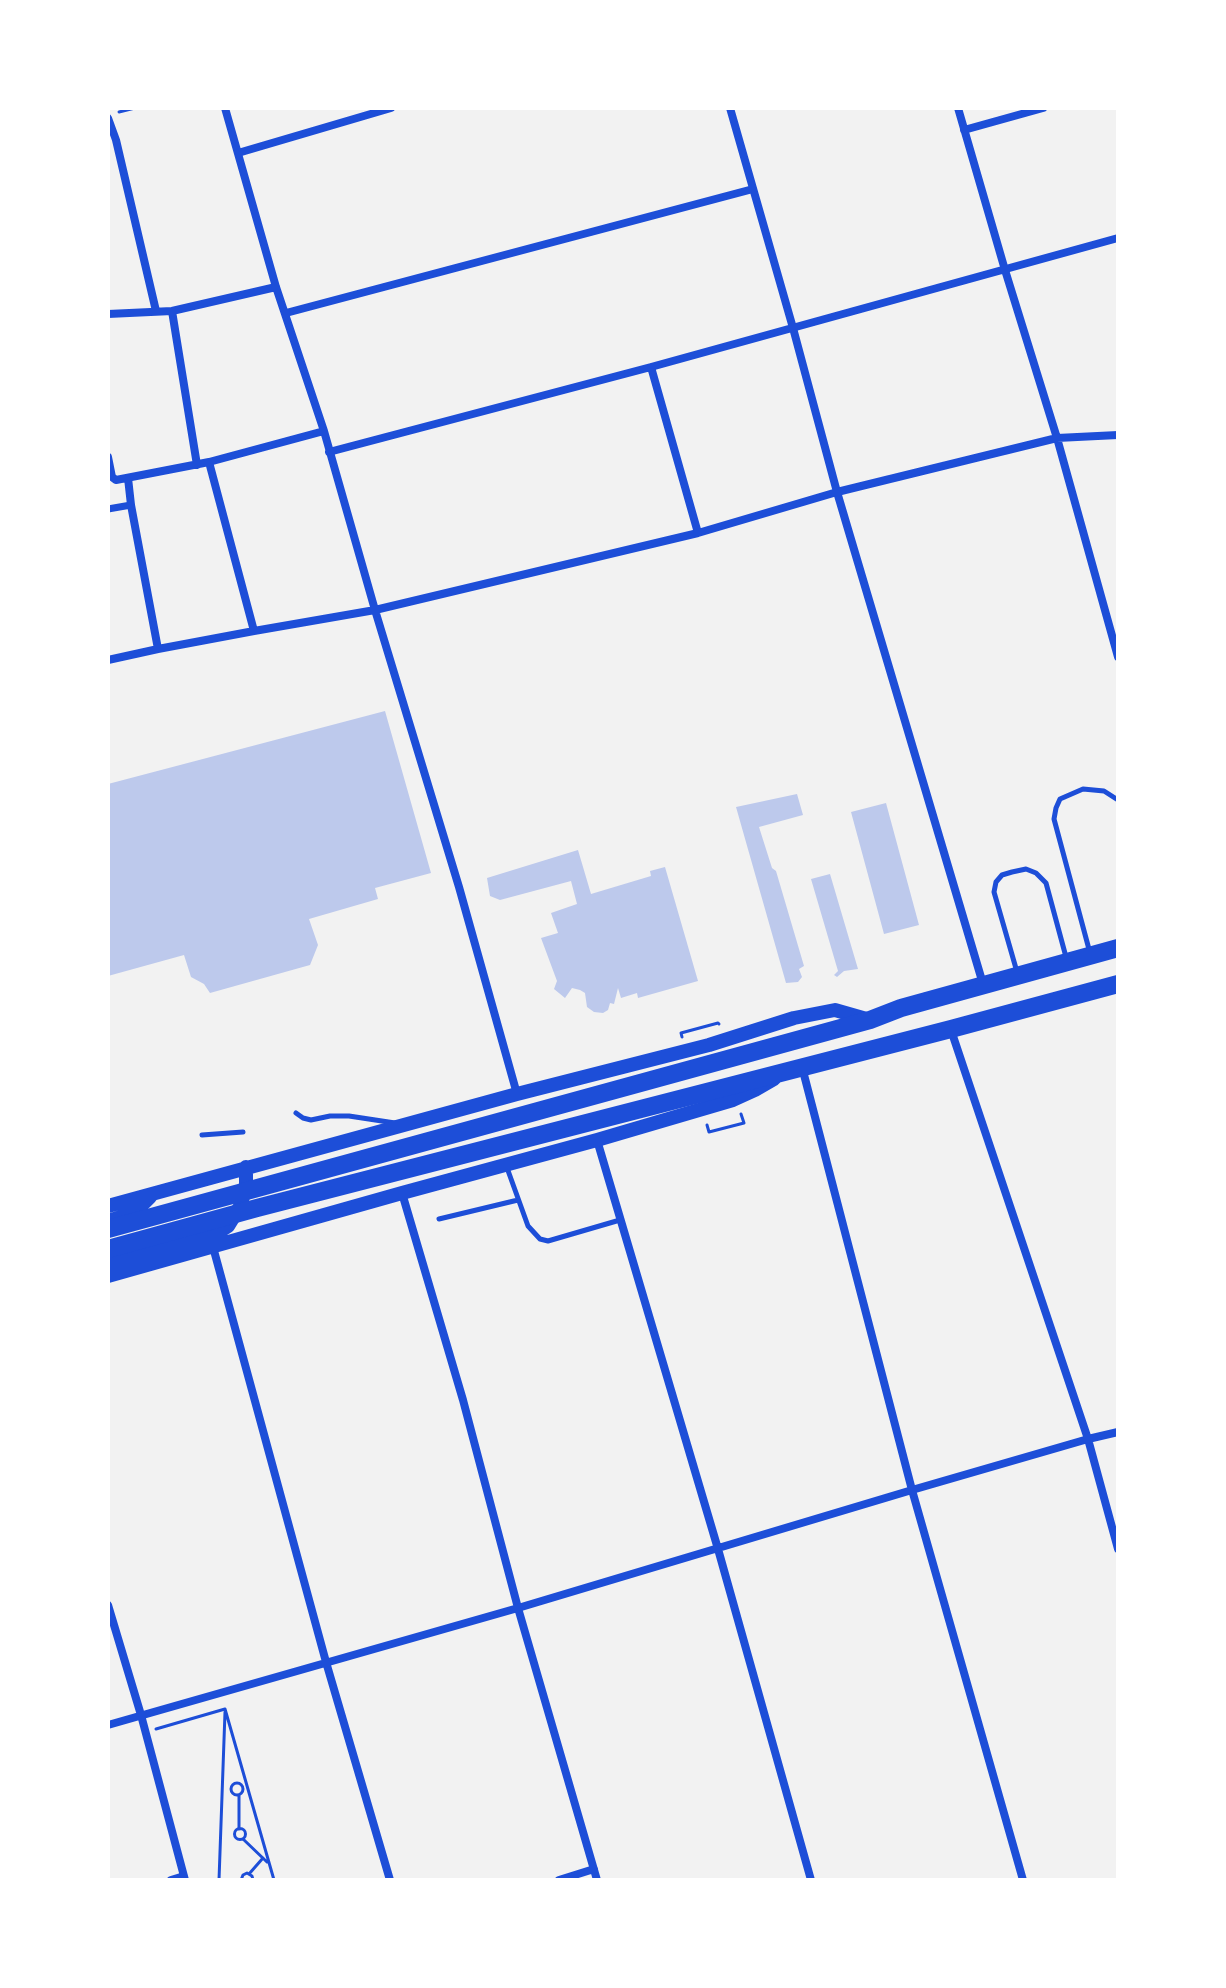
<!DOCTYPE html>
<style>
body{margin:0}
#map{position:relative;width:1226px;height:1988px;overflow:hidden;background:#f2f2f2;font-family:Commissioner,sans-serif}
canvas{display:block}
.frame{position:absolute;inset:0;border:110px solid #fff;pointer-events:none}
</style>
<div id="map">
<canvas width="1226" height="1988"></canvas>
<div class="frame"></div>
</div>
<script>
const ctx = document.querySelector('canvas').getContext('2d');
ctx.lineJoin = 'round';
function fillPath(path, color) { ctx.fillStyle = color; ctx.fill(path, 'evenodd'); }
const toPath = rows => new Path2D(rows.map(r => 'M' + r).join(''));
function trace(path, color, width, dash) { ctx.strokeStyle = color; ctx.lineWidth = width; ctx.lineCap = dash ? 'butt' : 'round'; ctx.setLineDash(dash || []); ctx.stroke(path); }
fillPath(toPath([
 [385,711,431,873,375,888,378,899,309,919,318,945,310,965,210,993,204,984,191,977,184,955,108,976,108,784],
 [797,794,803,815,759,827,772,868,776,871,804,966,799,969,802,977,798,982,786,983,736,807],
 [886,803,919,925,884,934,851,812],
 [578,850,591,894,651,876,650,871,665,867,698,981,638,998,637,993,621,998,618,988,614,1004,610,1003,608,1010,603,1013,594,1012,587,1007,585,993,580,990,572,988,565,998,554,989,557,981,541,938,558,933,551,913,577,904,571,881,500,900,490,896,487,878],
 [830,874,858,969,844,971,837,977,834,975,838,971,811,879]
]), '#bdc9ec');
trace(toPath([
 [119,112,135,108],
 [682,1037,681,1033,718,1023,719,1024],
 [707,1125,709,1132,744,1123,741,1114],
 [225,1709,274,1880],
 [156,1729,225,1709],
 '231 1789a6 6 0 1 1 12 0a6 6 0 1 1-12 0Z',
 [239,1795,239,1829],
 '234.5 1834a5.5 5.5 0 1 1 11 0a5.5 5.5 0 1 1-11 0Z',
 [243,1839,267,1862],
 [249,1874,263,1858],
 [219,1880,225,1712],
 [241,1880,243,1875,247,1873,252,1876,253,1880]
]), '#1d4ed8', 3);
trace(toPath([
 [1090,953,1054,819,1056,808,1060,799,1083,789,1104,791,1118,800],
 [1017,972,994,892,996,882,1002,875,1012,872,1026,869,1036,873,1046,883,1066,957],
 [296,1113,303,1118,311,1120,330,1116,349,1116,395,1123],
 [202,1135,243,1132],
 [506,1165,528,1226,540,1239,548,1241,620,1220],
 [439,1219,518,1200]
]), '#1d4ed8', 5);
trace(toPath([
 [108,509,131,505]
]), '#1d4ed8', 7);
trace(toPath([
 [225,108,276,287,324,431,375,610,459,887,517,1094],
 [730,108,793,328,837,492,983,984],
 [958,108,1005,270,1057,438,1118,657],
 [108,118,116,140,156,311],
 [964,130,1043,108],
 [238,153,391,108],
 [172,311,197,465],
 [286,313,753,189],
 [108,314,172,311,276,287],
 [651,367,698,533],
 [329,452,651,367,1118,238],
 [108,457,112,477,116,480,209,462,324,431],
 [209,462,254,631],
 [128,478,131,505,158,649],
 [108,660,158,649,254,631,375,610,698,533,837,492,1057,438,1118,435],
 [951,1030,1088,1439,1118,1549],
 [802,1067,912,1490,1023,1880],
 [597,1140,718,1549,811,1880],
 [402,1193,463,1400,518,1608,597,1880],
 [213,1247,326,1662,390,1880],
 [108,1605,141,1715,185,1880],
 [108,1725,518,1608,912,1490,1088,1439,1118,1432],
 [171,1880,184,1876],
 [559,1880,594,1869]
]), '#1d4ed8', 8);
trace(toPath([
 [108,1206,517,1094,709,1045,794,1018,835,1010,870,1020],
 [108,1221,121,1217,142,1205,150,1197],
 [108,1265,217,1233,228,1226,241,1205,246,1184,246,1167],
 [108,1276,402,1193,597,1140,733,1100,755,1090,774,1079]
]), '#1d4ed8', 14);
trace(toPath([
 [108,1229,870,1020,901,1008,1118,948],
 [108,1249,257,1208,951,1029,1118,984]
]), '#1d4ed8', 18);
</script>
